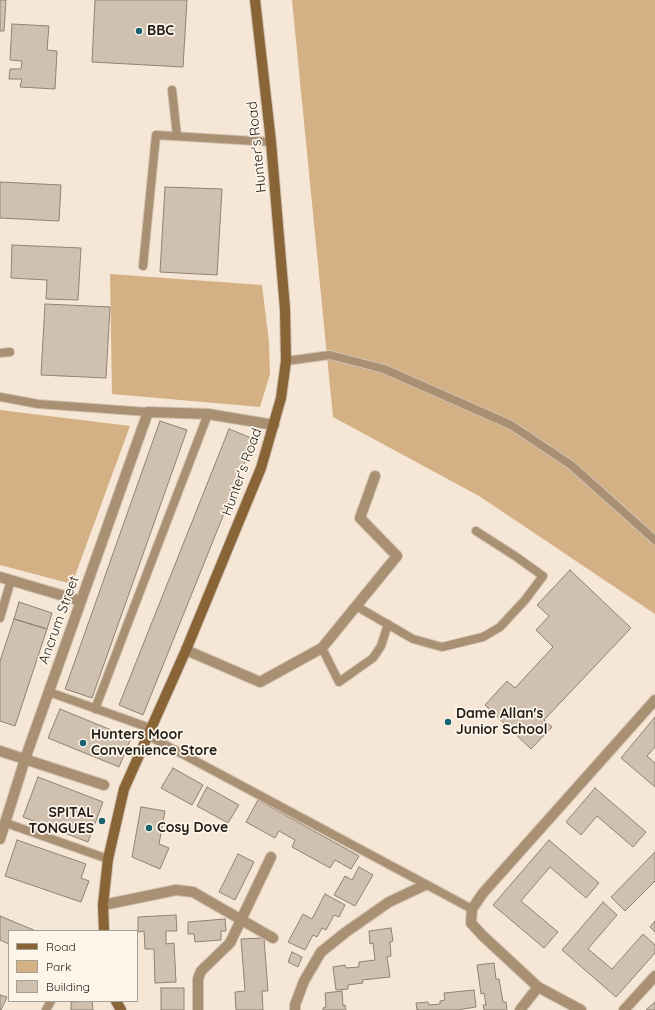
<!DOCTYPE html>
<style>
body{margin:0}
#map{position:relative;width:655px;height:1010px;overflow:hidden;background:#f6e6d5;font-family:Quicksand,sans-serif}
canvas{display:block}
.legend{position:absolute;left:8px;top:930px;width:130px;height:72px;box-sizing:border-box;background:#fef5ea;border:1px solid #a69f96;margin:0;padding:5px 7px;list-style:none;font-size:12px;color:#231e17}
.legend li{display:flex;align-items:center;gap:8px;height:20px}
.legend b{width:20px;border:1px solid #a69f96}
</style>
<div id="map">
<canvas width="655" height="1010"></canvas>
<ul class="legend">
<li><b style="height:5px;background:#896437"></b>Road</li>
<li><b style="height:11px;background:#d4b085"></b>Park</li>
<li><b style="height:11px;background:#cfc0af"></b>Building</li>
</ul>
</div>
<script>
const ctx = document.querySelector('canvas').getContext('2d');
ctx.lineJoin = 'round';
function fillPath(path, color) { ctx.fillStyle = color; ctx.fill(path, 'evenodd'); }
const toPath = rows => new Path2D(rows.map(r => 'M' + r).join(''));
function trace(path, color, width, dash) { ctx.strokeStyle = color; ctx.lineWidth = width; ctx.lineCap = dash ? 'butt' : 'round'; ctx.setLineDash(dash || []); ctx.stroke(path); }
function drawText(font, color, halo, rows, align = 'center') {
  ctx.font = font + ' Quicksand,sans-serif'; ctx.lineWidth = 3.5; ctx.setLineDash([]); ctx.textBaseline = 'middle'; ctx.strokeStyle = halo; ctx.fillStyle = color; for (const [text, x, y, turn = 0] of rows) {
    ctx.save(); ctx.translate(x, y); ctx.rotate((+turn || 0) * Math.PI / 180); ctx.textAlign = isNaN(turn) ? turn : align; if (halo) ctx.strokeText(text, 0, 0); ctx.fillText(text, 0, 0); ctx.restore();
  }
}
fillPath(toPath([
 [292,0,655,0,655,614,479,496,333,417],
 [110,274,262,285,269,342,270,374,260,407,112,394],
 [0,410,130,426,72,584,0,565]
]), '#d4b085');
const building = toPath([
 [0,0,6,0,4,31,0,31,0,0],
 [95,0,187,0,183,67,92,62,95,0],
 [12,24,49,26,47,50,57,51,55,89,20,87,22,79,9,79,10,69,21,69,22,61,10,60,12,24],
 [0,182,61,185,59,221,0,218,0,182],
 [165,187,222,189,217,275,160,272,165,187],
 [12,245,81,248,78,300,46,299,47,280,11,278,12,245],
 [45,304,110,307,106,378,41,375,45,304],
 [160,421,187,430,92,698,65,689,160,421],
 [229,429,254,439,143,715,119,705,229,429],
 [570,570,631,628,544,720,552,727,531,749,485,705,507,681,515,688,553,647,536,630,549,616,537,605,570,570],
 [19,602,52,613,47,629,14,619,19,602],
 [14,619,47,629,15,726,0,721,0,661,14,619],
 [60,709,131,738,119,767,48,738,60,709],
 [655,717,655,747,647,756,655,763,655,787,621,758,655,717],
 [173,768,203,785,192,805,161,788,173,768],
 [38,777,103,802,88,842,23,817,38,777],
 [207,787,239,805,228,823,197,806,207,787],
 [595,788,646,832,633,847,597,816,581,835,566,822,595,788],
 [258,800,359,856,351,869,335,860,330,868,292,847,295,840,279,831,275,838,246,822,258,800],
 [141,807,165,811,159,844,169,848,160,869,132,857,141,807],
 [17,840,86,864,81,878,89,881,81,902,5,876,17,840],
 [549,840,599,883,586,898,550,867,521,901,558,932,544,948,493,905,549,840],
 [655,852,655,881,625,911,611,897,655,852],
 [238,854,254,862,235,900,219,892,238,854],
 [359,867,373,875,355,906,334,895,345,876,352,880,359,867],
 [325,894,345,905,339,917,334,915,326,930,322,928,317,937,313,935,305,950,288,942,303,914,312,919,325,894],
 [603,902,617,915,588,949,612,969,643,934,655,945,655,953,616,997,562,950,603,902],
 [176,915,177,931,166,931,166,944,174,943,176,982,155,983,154,949,145,949,144,931,138,932,138,917,176,915],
 [0,916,36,931,9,931,9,944,0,940,0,916],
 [225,919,226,931,221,931,221,940,195,942,194,934,188,934,188,922,225,919],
 [655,921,655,932,650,927,655,921],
 [391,928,393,941,390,942,391,956,387,957,390,977,362,980,363,983,348,985,348,989,336,990,333,967,345,965,346,968,359,967,359,962,375,960,373,943,370,944,369,931,391,928],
 [264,938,268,991,262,991,263,1010,236,1010,235,992,245,991,241,939,264,938],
 [292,952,302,957,298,967,288,962,292,952],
 [494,963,496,979,499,979,503,1002,506,1002,507,1010,484,1010,483,1005,486,1005,484,993,481,994,477,965,494,963],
 [161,988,184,988,184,1010,161,1010,161,988],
 [474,990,476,1007,457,1010,417,1010,416,1003,428,1002,429,1005,440,1004,440,1001,445,1000,444,993,474,990],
 [342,991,343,1006,345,1005,346,1010,323,1010,323,1008,326,1007,325,993,342,991],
 [0,995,7,997,1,1010,0,1010,0,995],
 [92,1001,93,1010,71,1010,71,1002,92,1001],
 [655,1002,655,1010,646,1010,655,1002]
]);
fillPath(building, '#cfc0af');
trace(building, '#8f8272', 1);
const lane = toPath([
 [172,90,177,136],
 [143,266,156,135,271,142],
 [0,353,10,352],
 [286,361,330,355,384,369,511,425,571,465,655,540],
 [0,397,38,404,148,412],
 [356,606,413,639,442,647,483,637,500,627,525,600,543,576,515,556,476,531],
 [0,618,11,580],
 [322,648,339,682,373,658,381,646,388,624],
 [49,692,150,728],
 [95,709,208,414],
 [147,735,472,909],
 [6,823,108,859],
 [46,1010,51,1001]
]);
const street = toPath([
 [0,577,81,601],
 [186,650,260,682,322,648,397,556,360,518,375,476],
 [0,751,104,785],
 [0,839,25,759,148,412,208,414,274,425],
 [103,905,176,890,193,892,273,938],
 [198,1010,198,979,201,971,230,943,271,857],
 [295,1010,295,1005,304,981,321,952,346,932,389,902,425,885],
 [520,1010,538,987],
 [581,1010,538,987,483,936,471,923,472,909,483,893,655,700],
 [624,1010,655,976]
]);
const secondary = toPath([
 [104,931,103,905,108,859,124,789,186,650,242,514,261,468,281,398,286,361,285,309,271,142,255,0],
 [116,1001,121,1010]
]);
trace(lane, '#d0c2b3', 10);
trace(street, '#d0c2b3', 12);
trace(secondary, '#d0c2b3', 12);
trace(lane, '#a99072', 8);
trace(street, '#a99072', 10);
trace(secondary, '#896437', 10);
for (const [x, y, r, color] of [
 [139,31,4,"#18636e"],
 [448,722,4,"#18636e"],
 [83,743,4,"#18636e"],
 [102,821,4,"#18636e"],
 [149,828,4,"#18636e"]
]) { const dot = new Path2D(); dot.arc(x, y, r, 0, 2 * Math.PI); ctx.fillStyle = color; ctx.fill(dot); trace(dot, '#fef5ea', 1.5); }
drawText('bold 14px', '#231e17', '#fef5ea', [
 ["BBC",147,31],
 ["Dame Allan's",456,714],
 ["Junior School",456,730],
 ["Hunters Moor",91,735],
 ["Convenience Store",91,751],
 ["SPITAL",94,813,"right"],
 ["TONGUES",94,829,"right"],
 ["Cosy Dove",157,828]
], 'left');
drawText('14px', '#231e17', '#fef5ea', [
 ["Hunter's Road",257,147,-96],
 ["Hunter's Road",242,472,-70],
 ["Ancrum Street",59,620,-70]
]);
</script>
